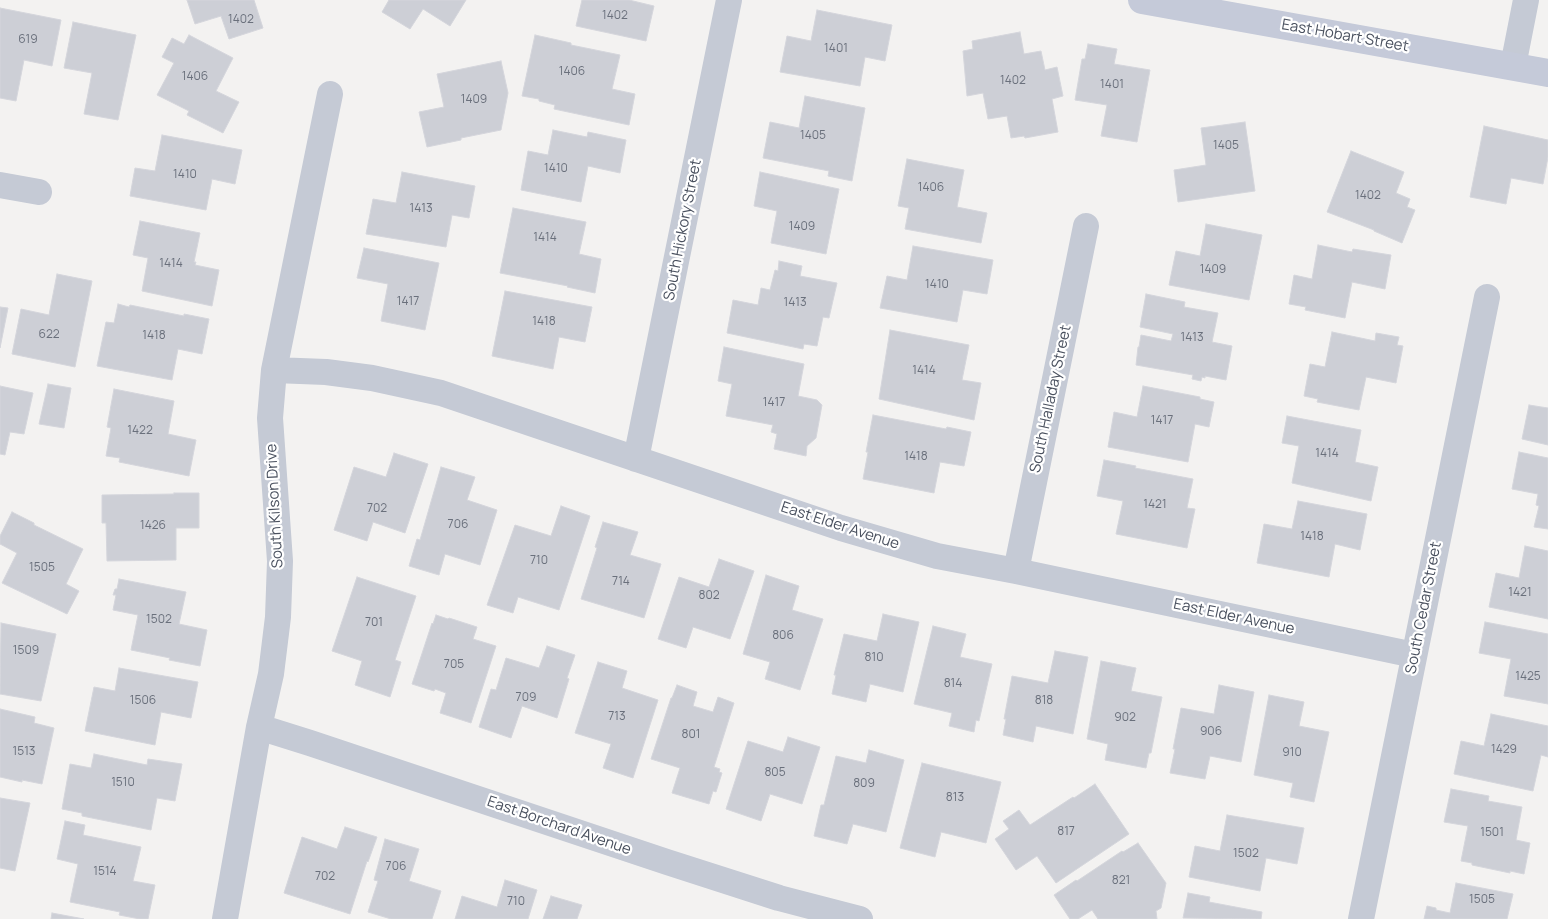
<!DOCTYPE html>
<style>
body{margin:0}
canvas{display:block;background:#f3f2f1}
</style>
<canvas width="1548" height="919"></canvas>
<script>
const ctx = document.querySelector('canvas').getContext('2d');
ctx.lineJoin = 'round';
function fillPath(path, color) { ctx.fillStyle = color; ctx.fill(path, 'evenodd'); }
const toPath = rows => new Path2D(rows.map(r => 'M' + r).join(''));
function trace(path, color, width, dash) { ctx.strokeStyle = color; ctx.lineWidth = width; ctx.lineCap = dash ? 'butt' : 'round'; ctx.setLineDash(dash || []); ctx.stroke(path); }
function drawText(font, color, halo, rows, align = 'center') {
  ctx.font = font + ' Manrope,sans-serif'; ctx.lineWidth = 4.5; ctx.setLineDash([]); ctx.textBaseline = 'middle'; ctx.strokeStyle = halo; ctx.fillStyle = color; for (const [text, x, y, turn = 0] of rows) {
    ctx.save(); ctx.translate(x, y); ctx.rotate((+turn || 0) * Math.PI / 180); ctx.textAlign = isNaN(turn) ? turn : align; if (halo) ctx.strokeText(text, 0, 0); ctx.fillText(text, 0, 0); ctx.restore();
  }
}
const building = toPath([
 [187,0,254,0,263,28,229,39,221,16,195,24,187,0],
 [389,0,466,0,450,26,423,9,410,29,382,12,389,0],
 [582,0,629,0,654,6,646,41,576,26,582,0],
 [0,8,61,20,52,66,24,60,16,101,0,98,0,8],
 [817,10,892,25,885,61,865,57,860,86,780,72,787,36,811,41,817,10],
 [73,22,136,35,118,120,84,114,92,73,64,68,73,22],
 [1020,32,1024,54,1041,51,1045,70,1057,67,1063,96,1052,99,1058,132,1025,138,1024,136,1011,138,1007,116,988,119,983,93,967,96,963,51,973,49,972,41,1020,32],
 [189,35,233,58,216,91,239,102,223,133,187,115,189,111,157,95,174,63,162,57,172,38,184,44,189,35],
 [535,35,571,43,571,45,620,55,612,89,635,94,629,125,554,109,555,105,539,101,539,99,522,96,535,35],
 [1088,44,1117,49,1114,64,1150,70,1137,142,1101,136,1107,105,1075,100,1082,59,1085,59,1088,44],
 [501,61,508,93,501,130,461,138,461,140,427,147,419,112,444,107,437,74,501,61],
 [805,96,865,108,852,181,828,176,829,171,763,158,770,122,799,128,805,96],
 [1245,122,1255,191,1178,202,1174,170,1206,165,1201,128,1245,122],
 [1484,126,1548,140,1548,157,1543,184,1511,178,1506,204,1470,197,1484,126],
 [553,130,587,137,588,132,626,140,620,173,588,166,581,202,521,190,528,151,548,155,553,130],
 [162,135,242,150,235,184,212,179,206,210,130,196,135,168,155,171,162,135],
 [1351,151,1404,172,1396,193,1410,199,1407,207,1415,210,1402,243,1374,231,1374,230,1327,212,1351,151],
 [907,159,964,170,957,207,987,213,981,243,905,229,909,208,898,206,907,159],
 [402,172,475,186,469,218,452,215,446,247,366,234,373,199,396,203,402,172],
 [760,172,839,189,826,254,771,243,777,211,754,206,760,172],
 [513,208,586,222,579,254,601,259,595,293,567,287,568,286,500,273,513,208],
 [140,221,200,233,194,262,196,262,195,265,219,270,212,306,142,291,148,258,133,255,140,221],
 [1206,224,1262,235,1249,300,1169,285,1176,251,1200,256,1206,224],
 [1318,245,1352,252,1353,249,1391,255,1385,289,1352,282,1345,318,1305,310,1306,307,1289,304,1294,275,1312,279,1318,245],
 [913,246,993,260,987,294,963,290,957,322,880,308,887,276,907,280,913,246],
 [364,248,439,263,425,330,381,321,388,284,357,278,364,248],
 [779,261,802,266,800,276,837,283,829,318,823,317,817,346,804,344,803,349,727,333,733,300,758,305,761,288,770,290,775,270,778,271,779,261],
 [57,274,92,281,75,367,12,354,21,309,49,315,57,274],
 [505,291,592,307,585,342,559,337,553,369,492,356,505,291],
 [1146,294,1185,302,1184,307,1218,313,1212,342,1232,346,1226,380,1205,376,1205,378,1202,377,1201,381,1192,379,1193,375,1136,365,1138,347,1139,347,1141,335,1171,341,1173,334,1140,327,1146,294],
 [118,304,129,307,130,305,184,316,184,314,209,319,202,354,178,349,172,380,97,366,106,322,114,323,118,304],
 [0,307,8,308,0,348,0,307],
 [890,330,969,345,962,380,981,383,974,420,879,399,890,330],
 [1332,332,1375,341,1376,333,1399,337,1397,345,1403,346,1396,383,1366,377,1359,410,1317,402,1318,399,1304,396,1310,364,1325,367,1332,332],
 [724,347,804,364,798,396,817,400,822,405,816,438,807,446,806,456,774,449,777,434,771,432,773,425,726,416,732,384,718,381,724,347],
 [48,384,71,388,64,428,39,424,48,384],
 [0,386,33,393,24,434,10,432,5,455,0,454,0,386],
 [1143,386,1200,397,1200,399,1214,402,1209,427,1195,424,1188,462,1108,447,1114,412,1137,417,1143,386],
 [114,389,174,401,168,434,196,440,189,476,119,462,120,458,106,456,111,428,107,427,114,389],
 [1529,405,1548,408,1548,445,1522,439,1529,405],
 [873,415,946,429,947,427,971,432,964,466,940,462,934,493,863,479,868,452,866,452,873,415],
 [1287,416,1361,430,1355,462,1378,467,1371,501,1292,483,1299,446,1282,443,1287,416],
 [1519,452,1548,458,1548,529,1534,527,1539,506,1536,505,1538,494,1512,489,1519,452],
 [394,453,428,464,405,533,373,522,367,541,334,530,354,467,386,477,394,453],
 [1104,460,1136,466,1135,468,1193,479,1187,508,1195,509,1187,548,1116,534,1123,501,1097,496,1104,460],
 [441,467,475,477,467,500,497,510,480,565,445,554,439,575,409,566,417,539,420,540,441,467],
 [174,493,199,493,199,528,176,528,176,560,107,561,106,523,102,523,102,495,174,494,174,493],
 [1298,501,1367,514,1360,550,1335,544,1329,577,1257,563,1264,524,1292,529,1298,501],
 [561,506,590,516,559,610,518,597,513,613,487,605,515,525,551,536,561,506],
 [12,512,34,523,34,525,83,549,66,584,79,591,67,614,2,583,17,553,0,544,0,536,12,512],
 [603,522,638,532,630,555,661,564,644,618,581,599,597,548,595,547,603,522],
 [1525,546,1548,551,1548,619,1489,607,1496,573,1519,578,1525,546],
 [719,559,754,571,730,639,693,627,686,648,658,639,679,577,709,587,719,559],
 [766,575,799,586,792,610,823,619,800,690,765,679,770,662,743,654,766,575],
 [357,577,416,596,395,660,401,662,390,697,355,685,362,661,332,651,357,577],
 [119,579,186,592,179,624,207,630,200,666,169,660,170,658,131,650,138,615,113,610,116,595,113,595,115,589,117,589,119,579],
 [883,614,919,622,903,692,870,684,866,702,832,694,836,675,834,675,844,634,877,641,883,614],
 [436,615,448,619,449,618,477,627,473,639,496,646,471,723,440,713,446,693,435,689,434,691,412,684,432,623,433,624,436,615],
 [1485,622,1548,634,1548,704,1504,696,1511,659,1479,653,1485,622],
 [1,623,56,634,41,701,0,694,1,623],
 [933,626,966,634,960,657,992,664,979,721,976,720,974,732,949,726,952,713,914,704,933,626],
 [547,646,575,655,567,678,569,679,557,718,522,706,511,738,479,727,491,689,496,690,506,658,539,668,547,646],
 [1055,651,1088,657,1073,734,1036,726,1033,742,1003,735,1006,719,1004,719,1012,676,1048,683,1055,651],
 [1101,661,1136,668,1131,691,1162,697,1151,753,1149,753,1146,768,1105,760,1108,744,1087,739,1101,661],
 [598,662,627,671,622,688,658,700,633,778,603,768,611,744,575,733,598,662],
 [119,668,198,682,191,718,161,712,155,745,85,731,94,687,115,691,119,668],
 [677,685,697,692,693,706,713,712,718,697,734,703,714,767,720,769,719,772,722,773,716,792,713,791,709,804,672,793,680,768,651,759,671,698,672,698,677,685],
 [1219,685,1254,692,1241,762,1210,756,1205,779,1170,773,1175,749,1173,749,1181,708,1214,714,1219,685],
 [1269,695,1304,702,1299,726,1329,732,1314,802,1290,797,1293,783,1254,775,1269,695],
 [0,709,35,717,34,723,54,728,42,784,22,780,22,782,0,777,0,709],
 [1491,714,1548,726,1548,757,1541,755,1533,791,1454,774,1461,741,1484,746,1491,714],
 [788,737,820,747,802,804,770,794,761,821,726,809,748,741,783,752,788,737],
 [869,750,904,760,886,832,853,824,847,844,814,836,821,805,824,805,836,756,866,763,869,750],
 [94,754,147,765,148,759,182,764,175,801,157,798,151,830,82,816,82,813,62,809,70,764,91,768,94,754],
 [922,763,1001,782,986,843,941,832,935,857,900,848,922,763],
 [1095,784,1129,834,1056,883,1037,856,1016,870,995,839,1009,829,1003,821,1019,810,1030,825,1073,797,1074,798,1095,784],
 [1451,789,1489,796,1488,801,1522,807,1516,840,1530,843,1524,874,1510,871,1510,873,1472,865,1472,863,1461,861,1468,826,1444,822,1451,789],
 [0,798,30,803,15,871,0,868,0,798],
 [1227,815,1304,828,1297,864,1266,858,1260,891,1189,877,1195,846,1220,851,1227,815],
 [65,821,85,825,83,835,141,847,133,881,155,885,148,919,140,919,119,915,120,912,70,902,78,864,57,859,65,821],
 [345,827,377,837,368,862,367,861,350,914,284,893,302,837,337,849,345,827],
 [385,839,419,849,409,881,441,891,432,919,391,919,368,912,378,881,374,880,385,839],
 [1138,843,1166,883,1161,908,1156,911,1157,919,1098,919,1092,910,1078,919,1070,919,1054,895,1076,880,1077,881,1122,851,1123,852,1138,843],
 [505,880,537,890,528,919,455,919,462,896,497,907,505,880],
 [1456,883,1513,894,1507,919,1424,919,1427,906,1436,908,1436,910,1450,913,1456,883],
 [1188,893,1210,897,1209,902,1262,912,1261,919,1183,918,1188,893],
 [551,896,582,905,577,919,543,919,551,896],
 [52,913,84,919,51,919,52,913]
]);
fillPath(building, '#cdcfd6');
trace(building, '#d5d6dc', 1);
trace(toPath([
 [1513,66,1526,0],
 [0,185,39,192],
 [274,370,326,372,372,378,441,393,841,528,937,556,1016,571,1414,655],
 [636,459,729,0],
 [1016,571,1086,226],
 [259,727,310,743,667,862,779,898,860,919],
 [225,919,259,727,271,674,278,617,280,561,270,418,274,370,330,94],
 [1361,919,1487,297]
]), '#c5cad5', 26);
trace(toPath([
 [1142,0,1548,73]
]), '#c5cad9', 28);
drawText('12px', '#6a707c', null, [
 ["1402",615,16],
 ["1402",241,20],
 ["619",28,40],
 ["1401",836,49],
 ["1406",572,72],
 ["1406",195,77],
 ["1402",1013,81],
 ["1401",1112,85],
 ["1409",474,100],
 ["1405",813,136],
 ["1405",1226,146],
 ["1410",556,169],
 ["1410",185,175],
 ["1406",931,188],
 ["1402",1368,196],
 ["1413",421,209],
 ["1409",802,227],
 ["1414",545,238],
 ["1414",171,264],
 ["1409",1213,270],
 ["1410",937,285],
 ["1417",408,302],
 ["1413",795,303],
 ["1418",544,322],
 ["622",49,335],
 ["1418",154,336],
 ["1413",1192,338],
 ["1414",924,371],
 ["1417",774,403],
 ["1417",1162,421],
 ["1422",140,431],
 ["1414",1327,454],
 ["1418",916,457],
 ["1421",1155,505],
 ["702",377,509],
 ["706",458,525],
 ["1426",153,526],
 ["1418",1312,537],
 ["710",539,561],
 ["1505",42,568],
 ["714",621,582],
 ["1421",1520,593],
 ["802",709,596],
 ["1502",159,620],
 ["701",374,623],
 ["806",783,636],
 ["1509",26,651],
 ["810",874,658],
 ["705",454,665],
 ["1425",1528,677],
 ["814",953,684],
 ["709",526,698],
 ["1506",143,701],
 ["818",1044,701],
 ["713",617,717],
 ["902",1125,718],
 ["906",1211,732],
 ["801",691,735],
 ["1429",1504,750],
 ["1513",24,752],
 ["910",1292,753],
 ["805",775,773],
 ["1510",123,783],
 ["809",864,784],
 ["813",955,798],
 ["817",1066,832],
 ["1501",1492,833],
 ["1502",1246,854],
 ["706",396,867],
 ["1514",105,872],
 ["702",325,877],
 ["821",1121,881],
 ["1505",1482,900],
 ["710",516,902]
]);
drawText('15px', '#49505e', '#fff', [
 ["East Hobart Street",1345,36,10],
 ["South Hickory Street",683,230,-79],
 ["South Halladay Street",1051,399,-78],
 ["South Kilson Drive",275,506,-93],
 ["East Elder Avenue",840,526,18],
 ["South Cedar Street",1424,608,-79],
 ["East Elder Avenue",1234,617,12],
 ["East Borchard Avenue",559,826,19]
]);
</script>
